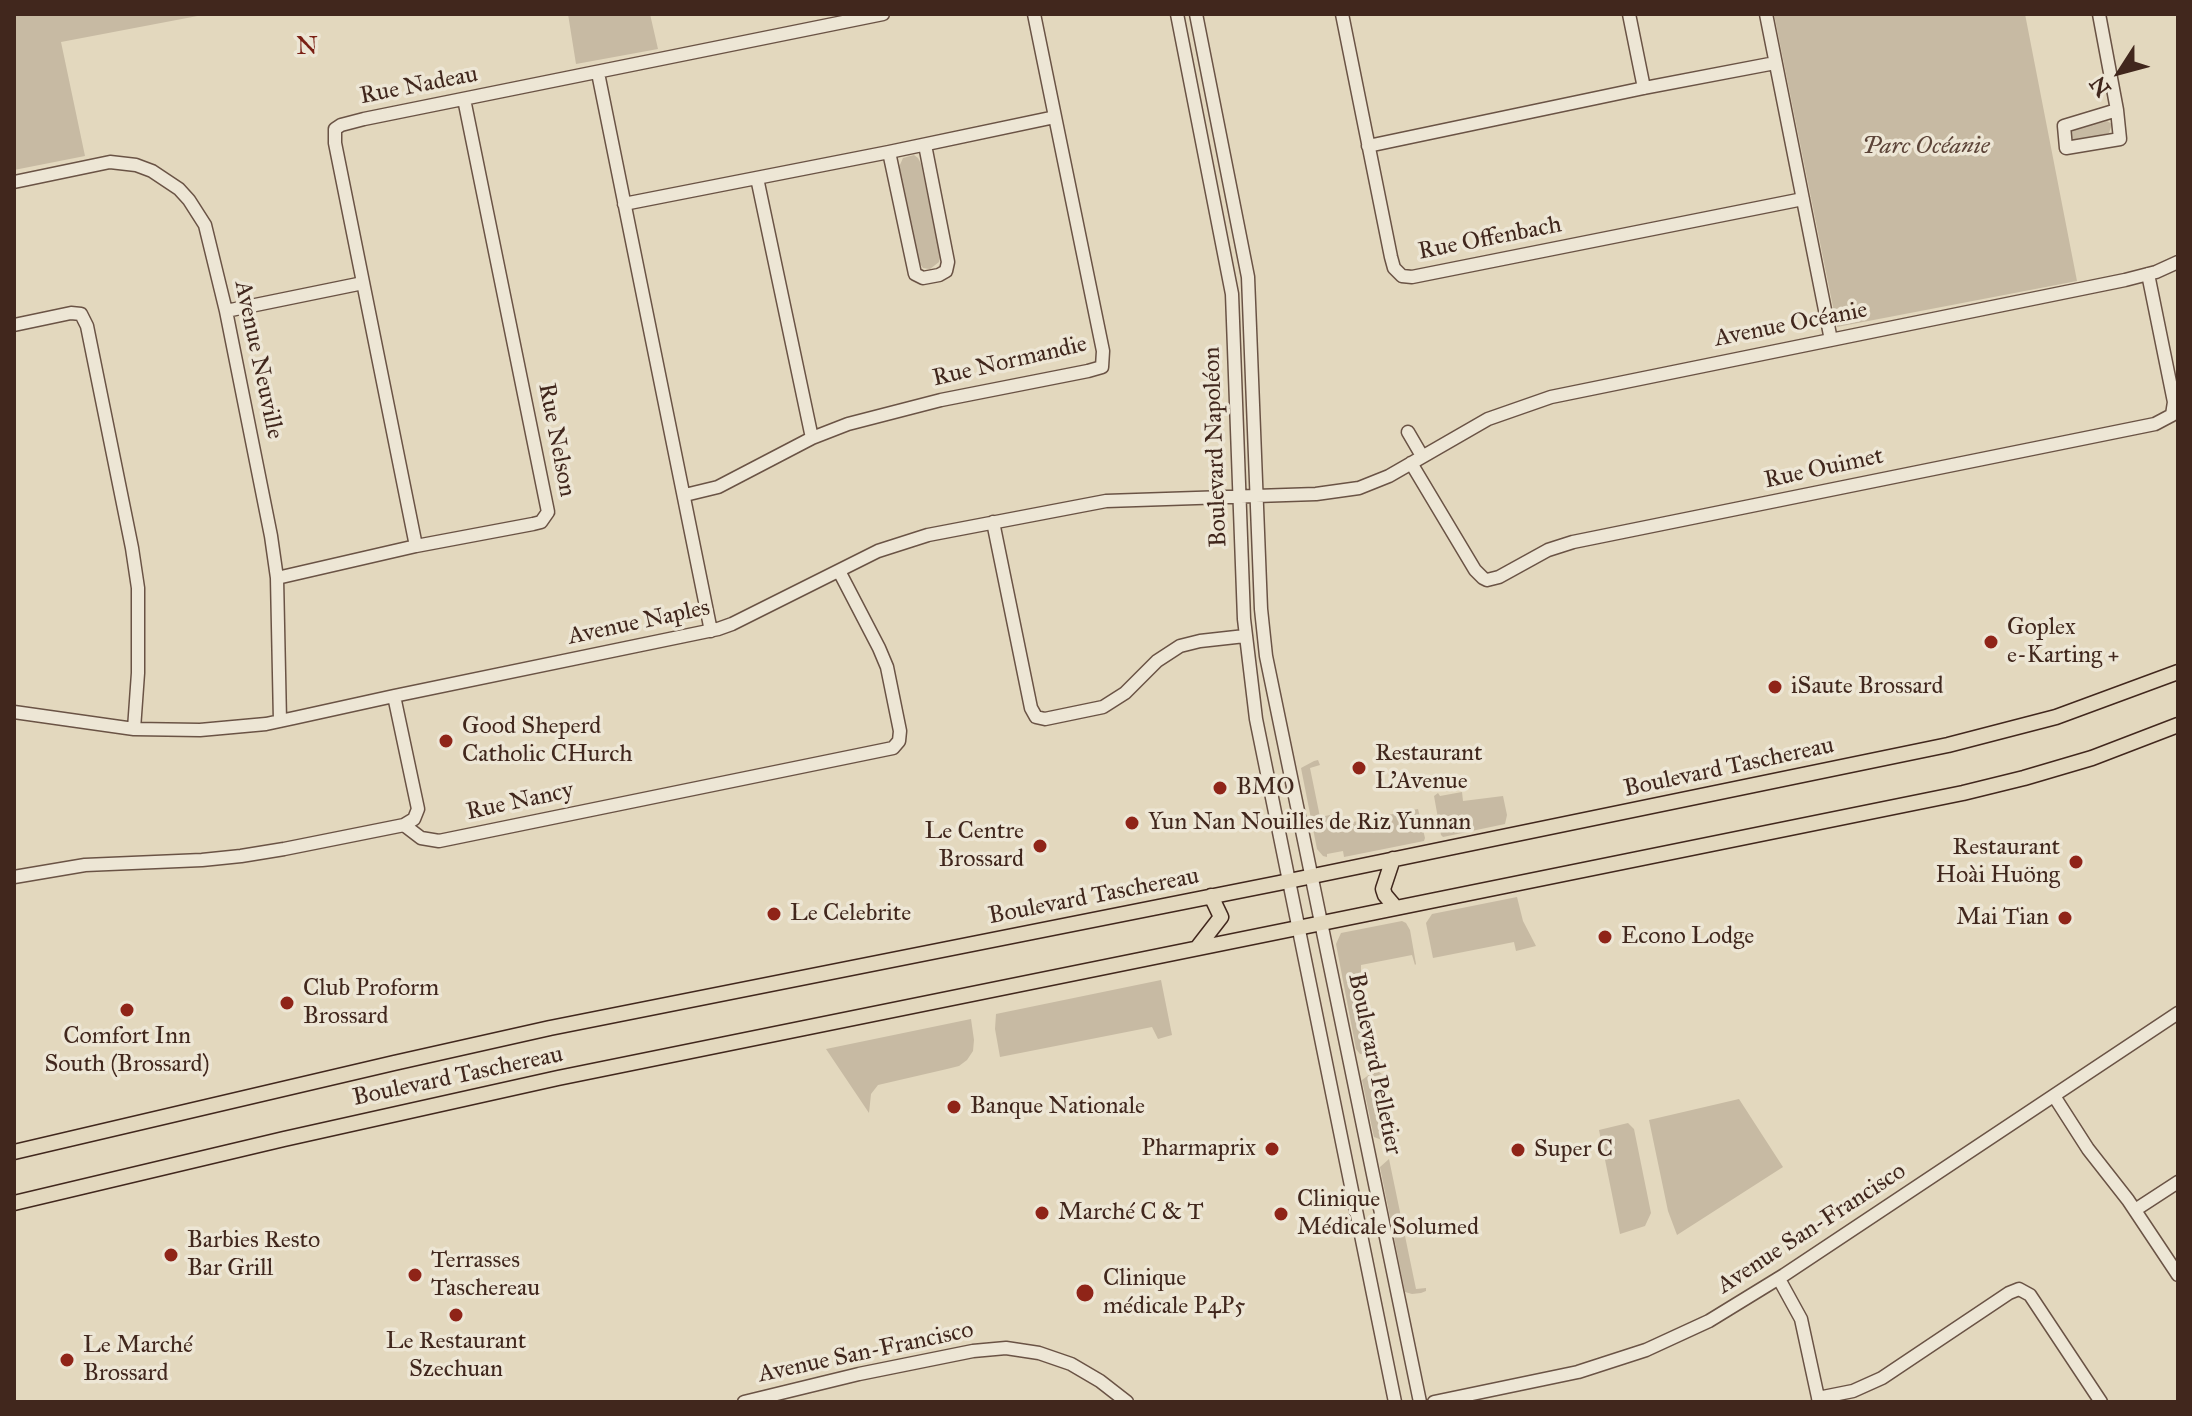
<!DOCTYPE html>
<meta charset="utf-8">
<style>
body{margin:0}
#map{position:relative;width:2192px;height:1416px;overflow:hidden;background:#e3d8be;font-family:"IM FELL Great Primer",serif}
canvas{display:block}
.frame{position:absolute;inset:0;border:16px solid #41271d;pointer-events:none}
.north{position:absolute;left:2080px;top:32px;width:80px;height:80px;-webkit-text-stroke:6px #ede6d5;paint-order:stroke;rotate:234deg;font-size:22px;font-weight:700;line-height:32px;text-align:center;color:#41271d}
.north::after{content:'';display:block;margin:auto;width:28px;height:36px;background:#41271d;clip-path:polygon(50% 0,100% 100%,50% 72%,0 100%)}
</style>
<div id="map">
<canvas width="2192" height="1416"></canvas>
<div class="frame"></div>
<div class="north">N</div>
</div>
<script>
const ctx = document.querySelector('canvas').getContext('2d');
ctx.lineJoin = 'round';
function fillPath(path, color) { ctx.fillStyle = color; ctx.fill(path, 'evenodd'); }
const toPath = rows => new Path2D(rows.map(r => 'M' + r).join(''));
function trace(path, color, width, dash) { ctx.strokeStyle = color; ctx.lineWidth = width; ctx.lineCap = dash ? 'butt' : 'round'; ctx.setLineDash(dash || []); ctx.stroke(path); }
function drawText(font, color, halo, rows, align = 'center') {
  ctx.font = font + ' "IM FELL Great Primer",serif'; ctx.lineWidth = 7; ctx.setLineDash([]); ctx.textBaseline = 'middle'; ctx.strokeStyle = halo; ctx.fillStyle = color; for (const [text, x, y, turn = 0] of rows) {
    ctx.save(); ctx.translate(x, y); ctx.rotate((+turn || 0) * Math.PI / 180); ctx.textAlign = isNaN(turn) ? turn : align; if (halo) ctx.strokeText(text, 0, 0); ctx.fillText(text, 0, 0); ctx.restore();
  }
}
fillPath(toPath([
 [14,14,208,14,61,42,85,156,14,170],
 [568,14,650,14,658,49,576,64],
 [1774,14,2025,14,2077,281,1837,327],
 [2107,121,2112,124,2109,133,2075,141,2070,136,2071,130],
 [914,155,918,158,921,164,940,257,939,262,930,269,923,268,918,261,899,167,903,158],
 [1314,761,1318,760,1320,765,1310,768,1320,817,1330,815,1333,826,1418,809,1425,838,1424,841,1344,857,1343,851,1327,854,1327,857,1323,856,1317,849,1301,768],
 [1462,792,1463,801,1503,796,1507,815,1505,824,1443,837,1441,835,1434,796,1438,793,1440,796],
 [1517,897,1523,921,1536,946,1516,951,1514,942,1433,958,1426,923,1432,914],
 [1402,921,1406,923,1410,930,1416,964,1415,965,1412,955,1361,965,1361,978,1352,980,1367,1052,1378,1050,1376,1053,1360,1054,1356,1049,1336,944,1341,933],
 [1161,980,1172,1035,1158,1039,1152,1027,1000,1057,995,1029,996,1014],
 [971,1019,974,1040,973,1051,967,1060,959,1066,947,1069,878,1085,871,1094,869,1113,826,1049],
 [1379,1072,1382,1074,1372,1077,1384,1135,1394,1135,1392,1138,1382,1140,1374,1137,1362,1080,1370,1074],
 [1739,1099,1783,1167,1677,1235,1668,1211,1649,1120],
 [1628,1123,1634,1129,1651,1213,1645,1226,1620,1234,1599,1130],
 [1389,1159,1416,1289,1426,1288,1426,1291,1421,1293,1412,1294,1405,1292,1380,1167]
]), '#c7baa3');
const minor = toPath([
 [1177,14,1232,294,1244,619,1256,719,1395,1402],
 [1196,14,1248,277,1261,609,1266,656,1420,1402],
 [1342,14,1391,257,1394,268,1402,276,1412,277,1803,199],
 [1629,14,1644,88],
 [1766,14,1831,340],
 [2099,14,2117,110,2120,139,2066,148,2064,126,2117,110],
 [598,73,711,631],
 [1368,146,1644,88,1775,63],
 [889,152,915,274,923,278,939,275,946,271,948,262,925,145],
 [757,178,812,438],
 [14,182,110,162,136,165,152,171,179,189,189,200,205,225,226,311,271,536,277,578,280,721],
 [624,204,889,152,1055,117],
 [226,311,363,283],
 [14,325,71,313,81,314,87,326,132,548,138,588,138,673,134,729],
 [1408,432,1422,456],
 [1411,463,1475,570,1483,578,1487,580,1499,577,1548,550,1573,542,2155,424,2172,415,2174,402,2148,274],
 [685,495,718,487,812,438,848,424,941,400,1088,371,1102,367,1103,351,1034,14],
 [993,522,1031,708,1036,717,1045,719,1103,707,1125,693,1157,661,1180,646,1200,641,1245,636],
 [416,546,335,143,335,129,341,125,364,119,883,14],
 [277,578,416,546,533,524,541,522,548,512,464,99],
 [394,696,418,809,414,819,404,825],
 [14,712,134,729,200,730,266,724,294,718,394,696,718,629,732,624,878,551,928,535,1106,501,1316,494,1359,488,1389,476,1488,419,1551,397,2125,280,2156,272,2178,262],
 [14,877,85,865,202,860,241,856,284,849,404,825,421,838,439,841,893,748,899,741,900,731,887,667,879,648,839,571],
 [2054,1096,2088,1149,2128,1200,2178,1275],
 [2135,1210,2178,1182],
 [1779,1279,1801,1319,1819,1402],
 [1818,1398,1853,1391,1882,1378,2009,1293,2019,1289,2030,1295,2101,1402],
 [744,1402,859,1374,973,1351,1006,1348,1039,1353,1071,1364,1100,1381,1127,1402],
 [1434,1402,1578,1372,1646,1350,1709,1321,1784,1275,2178,1013]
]);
const major = toPath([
 [1393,859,1383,889,1385,895,1396,908],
 [1197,948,1221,917,1211,896],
 [14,1152,394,1063,550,1028,1279,883,1948,745,2056,717,2178,672],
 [14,1203,284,1139,558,1078,1963,793,2024,778,2092,758,2178,725]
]);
trace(minor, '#6a5345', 15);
trace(major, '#41271d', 17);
trace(minor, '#ede6d5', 12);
trace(major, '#e3d8be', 14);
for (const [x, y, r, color] of [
 [1991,642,8,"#8f2418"],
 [1775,687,8,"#8f2418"],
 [446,741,8,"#8f2418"],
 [1359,768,8,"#8f2418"],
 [1220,788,8,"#8f2418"],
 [1132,823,8,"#8f2418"],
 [1040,846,8,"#8f2418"],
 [2076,862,8,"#8f2418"],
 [774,914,8,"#8f2418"],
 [2065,918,8,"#8f2418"],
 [1605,937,8,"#8f2418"],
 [287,1003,8,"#8f2418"],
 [127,1010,8,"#8f2418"],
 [954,1107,8,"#8f2418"],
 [1272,1149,8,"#8f2418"],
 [1518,1150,8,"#8f2418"],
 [1042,1213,8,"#8f2418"],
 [1281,1214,8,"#8f2418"],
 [171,1255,8,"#8f2418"],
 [415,1275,8,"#8f2418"],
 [1085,1293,10,"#8f2418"],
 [456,1315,8,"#8f2418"],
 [67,1360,8,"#8f2418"]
]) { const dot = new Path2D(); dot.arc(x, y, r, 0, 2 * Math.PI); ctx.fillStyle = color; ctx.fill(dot); trace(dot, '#ede6d5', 3); }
drawText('24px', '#41271d', '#ede6d5', [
 ["Rue Nadeau",419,86,-11],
 ["Rue Offenbach",1490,239,-11],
 ["Avenue Océanie",1791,325,-11],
 ["Avenue Neuville",258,360,78],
 ["Rue Normandie",1010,362,-13],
 ["Rue Nelson",556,440,79],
 ["Boulevard Napoléon",1216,447,-92],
 ["Rue Ouimet",1824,469,-12],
 ["Avenue Naples",639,623,-12],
 ["Boulevard Taschereau",1729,768,-12],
 ["Rue Nancy",520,802,-12],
 ["Boulevard Taschereau",1094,897,-11],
 ["Boulevard Pelletier",1374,1064,78],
 ["Boulevard Taschereau",458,1077,-12],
 ["Avenue San-Francisco",1812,1229,-33],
 ["Avenue San-Francisco",866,1353,-12]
]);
drawText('italic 24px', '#5c4438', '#ede6d5', [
 ["Parc Océanie",1926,147]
]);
drawText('24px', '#41271d', '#ede6d5', [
 ["Goplex",2007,628],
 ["e-Karting +",2007,656],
 ["iSaute Brossard",1791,687],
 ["Good Sheperd",462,727],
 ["Catholic CHurch",462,755],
 ["Restaurant",1375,754],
 ["L'Avenue",1375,782],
 ["BMO",1236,788],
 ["Yun Nan Nouilles de Riz Yunnan",1148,823],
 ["Le Centre",1024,832,"right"],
 ["Brossard",1024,860,"right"],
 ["Restaurant",2060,848,"right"],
 ["Hoài Huöng",2060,876,"right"],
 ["Le Celebrite",790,914],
 ["Mai Tian",2049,918,"right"],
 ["Econo Lodge",1621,937],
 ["Club Proform",303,989],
 ["Brossard",303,1017],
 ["Comfort Inn",127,1037,"center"],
 ["South (Brossard)",127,1065,"center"],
 ["Banque Nationale",970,1107],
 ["Pharmaprix",1256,1149,"right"],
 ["Super C",1534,1150],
 ["Clinique",1297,1200],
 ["Médicale Solumed",1297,1228],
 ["Marché C & T",1058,1213],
 ["Barbies Resto",187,1241],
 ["Bar Grill",187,1269],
 ["Terrasses",431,1261],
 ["Taschereau",431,1289],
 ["Clinique",1103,1279],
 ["médicale P4P5",1103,1307],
 ["Le Restaurant",456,1342,"center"],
 ["Szechuan",456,1370,"center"],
 ["Le Marché",83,1346],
 ["Brossard",83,1374]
], 'left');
ctx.letterSpacing = '2px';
drawText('26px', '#7a1f14', '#ede6d5', [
 ["N",308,48]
]);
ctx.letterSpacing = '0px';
</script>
